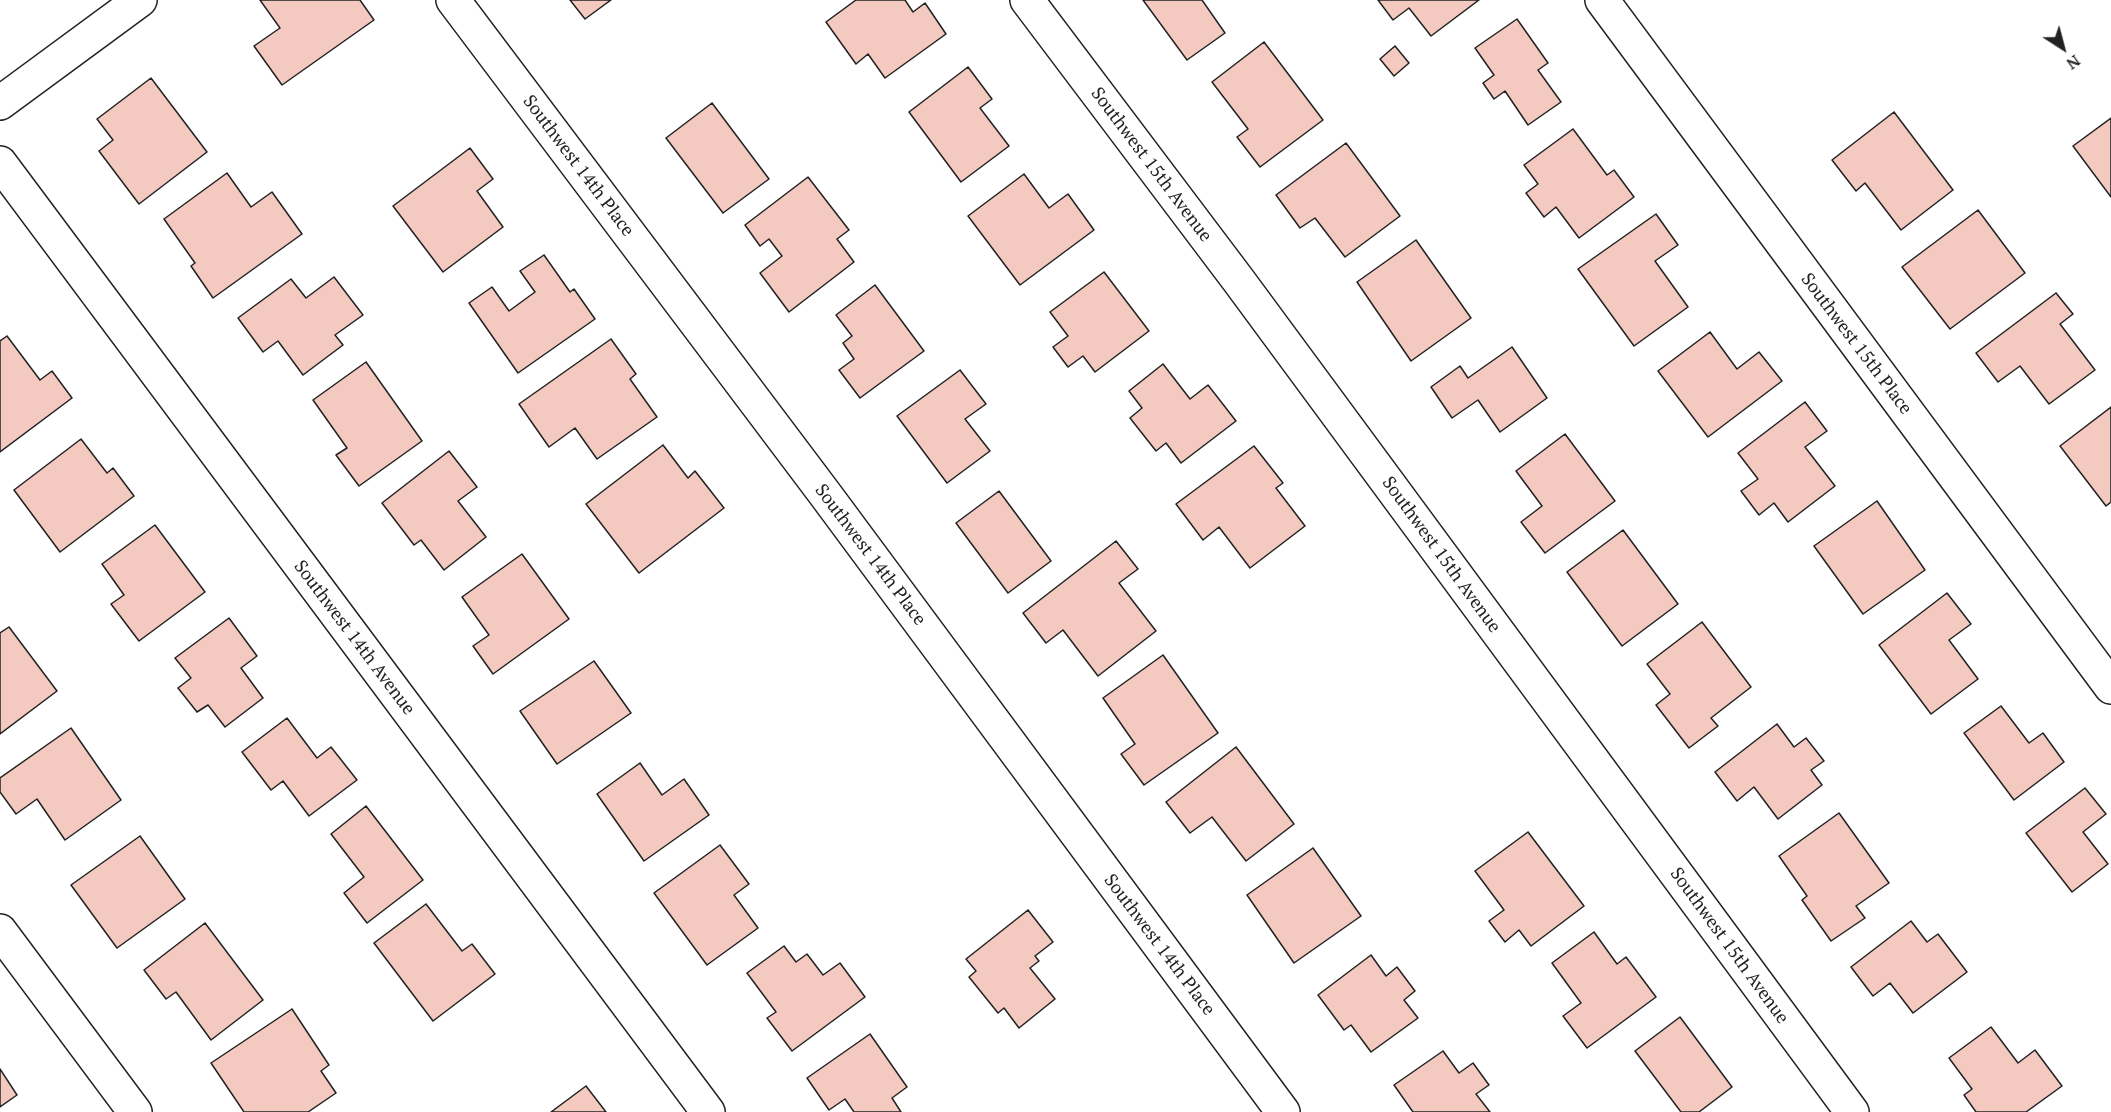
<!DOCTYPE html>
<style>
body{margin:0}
#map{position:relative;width:2111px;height:1112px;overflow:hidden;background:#fff;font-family:"PT Serif",serif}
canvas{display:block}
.north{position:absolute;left:2033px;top:18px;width:60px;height:60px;-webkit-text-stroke:4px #fff;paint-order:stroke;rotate:144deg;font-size:16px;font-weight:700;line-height:24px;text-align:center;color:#222}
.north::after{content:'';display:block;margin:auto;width:21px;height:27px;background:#222;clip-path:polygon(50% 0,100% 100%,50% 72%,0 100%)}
</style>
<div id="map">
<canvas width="2111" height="1112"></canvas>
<div class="north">N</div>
</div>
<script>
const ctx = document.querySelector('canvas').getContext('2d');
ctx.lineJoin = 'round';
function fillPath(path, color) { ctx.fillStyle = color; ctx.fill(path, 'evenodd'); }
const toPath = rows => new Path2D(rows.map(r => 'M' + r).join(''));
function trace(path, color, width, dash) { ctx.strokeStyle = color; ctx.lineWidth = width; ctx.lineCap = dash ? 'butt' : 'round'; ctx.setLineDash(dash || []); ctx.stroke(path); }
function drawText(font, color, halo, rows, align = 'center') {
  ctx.font = font + ' "PT Serif",serif'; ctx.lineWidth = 4.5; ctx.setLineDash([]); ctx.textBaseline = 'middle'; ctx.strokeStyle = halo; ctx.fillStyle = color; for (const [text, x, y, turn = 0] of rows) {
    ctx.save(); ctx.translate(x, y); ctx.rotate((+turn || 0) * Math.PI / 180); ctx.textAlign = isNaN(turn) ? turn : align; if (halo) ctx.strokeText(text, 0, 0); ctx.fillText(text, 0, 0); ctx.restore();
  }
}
const building = toPath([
 [260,0,360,0,374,20,282,85,254,46,280,28,260,0],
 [570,0,611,0,585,19,570,0],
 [856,0,905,0,913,12,925,3,946,34,885,78,868,54,856,64,826,22,856,0],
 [1143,0,1202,0,1225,33,1187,60,1143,0],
 [1378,0,1479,0,1431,36,1409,8,1393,20,1378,0],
 [1517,19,1548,63,1538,70,1561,102,1528,125,1505,91,1494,99,1483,83,1494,75,1475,48,1517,19],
 [1264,42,1323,120,1260,167,1237,137,1248,129,1212,82,1264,42],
 [1395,46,1409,63,1394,76,1380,59,1395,46],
 [968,67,992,99,980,108,1009,146,961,182,909,112,968,67],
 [151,78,207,152,139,204,99,151,113,140,97,119,151,78],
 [712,103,769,179,723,213,666,138,712,103],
 [1894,112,1953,190,1901,230,1865,183,1856,191,1832,160,1894,112],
 [2111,118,2111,197,2073,146,2111,118],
 [1573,129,1607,175,1614,170,1634,197,1579,238,1556,207,1544,217,1526,193,1538,184,1524,165,1573,129],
 [1346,143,1400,216,1345,257,1315,218,1300,228,1276,195,1346,143],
 [470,148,493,179,477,191,503,227,443,272,393,206,470,148],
 [227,173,251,207,272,192,302,234,213,298,191,266,195,263,164,219,227,173],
 [1024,174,1049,208,1068,194,1094,230,1020,285,968,216,1024,174],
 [808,177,849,230,837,239,854,262,789,312,760,273,782,256,769,239,760,246,745,225,808,177],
 [1978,210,2025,273,1950,329,1902,267,1978,210],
 [1656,214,1678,245,1655,261,1688,307,1634,346,1578,269,1656,214],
 [1416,240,1471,318,1411,361,1357,282,1416,240],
 [544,255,570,292,574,289,595,319,518,373,469,303,492,287,509,311,535,292,520,271,544,255],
 [1104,272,1149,331,1095,372,1083,356,1068,367,1053,347,1068,336,1050,312,1104,272],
 [334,277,363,315,335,335,343,345,303,375,278,341,263,352,238,318,291,279,306,298,334,277],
 [875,285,924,351,860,398,839,370,854,359,843,343,852,336,836,315,875,285],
 [2056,293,2073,314,2060,324,2095,370,2049,404,2020,366,1998,382,1976,353,2056,293],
 [1710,332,1737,369,1759,352,1782,381,1708,437,1658,371,1710,332],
 [7,336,40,380,52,371,72,398,0,452,0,341,7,336],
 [611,339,636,374,630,379,657,417,597,459,575,428,549,447,519,404,611,339],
 [1512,347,1547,398,1500,432,1478,400,1452,418,1431,387,1460,366,1468,378,1512,347],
 [366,362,422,441,359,486,336,455,347,448,313,400,366,362],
 [1163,364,1190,399,1208,385,1236,421,1181,463,1166,443,1156,451,1130,418,1142,408,1129,391,1163,364],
 [960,370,986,404,965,419,990,451,947,483,897,416,960,370],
 [1805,402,1827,431,1805,447,1835,486,1788,522,1774,503,1759,515,1741,491,1758,479,1738,453,1805,402],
 [2111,407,2111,502,2106,506,2060,446,2111,407],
 [1565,434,1615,501,1545,553,1521,522,1542,506,1516,471,1565,434],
 [81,439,107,473,113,468,134,496,60,552,14,490,81,439],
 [663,445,688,478,695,471,724,508,639,573,586,504,663,445],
 [1254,446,1283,483,1276,488,1305,526,1250,568,1219,527,1203,540,1176,504,1254,446],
 [449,451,477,487,458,501,486,537,444,570,421,540,414,545,382,503,449,451],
 [999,491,1051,561,1008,593,956,523,999,491],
 [1877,501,1925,570,1863,614,1814,546,1877,501],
 [155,525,205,592,139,641,111,604,124,595,102,564,155,525],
 [1623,530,1678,604,1622,646,1567,572,1623,530],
 [1116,541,1138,569,1119,583,1156,631,1098,676,1063,630,1046,643,1023,613,1116,541],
 [522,554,569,619,493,674,473,646,489,635,462,597,522,554],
 [1947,593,1971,624,1949,640,1978,679,1931,714,1879,645,1947,593],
 [229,618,257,656,241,668,263,698,225,727,208,705,197,712,178,688,191,678,175,658,229,618],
 [1702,622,1751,687,1711,718,1718,726,1689,748,1656,705,1670,694,1647,664,1702,622],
 [9,627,57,691,0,734,0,633,9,627],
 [1163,655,1218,733,1144,785,1121,754,1135,744,1103,698,1163,655],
 [594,661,631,713,557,764,520,711,594,661],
 [2001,706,2029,743,2043,733,2064,762,2014,800,1964,733,2001,706],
 [287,718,317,758,331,747,357,780,309,816,283,781,271,790,242,752,287,718],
 [1777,724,1794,747,1806,738,1824,761,1811,770,1822,785,1778,819,1754,787,1737,801,1715,772,1777,724],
 [71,728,121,800,65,840,37,799,16,814,0,792,0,778,71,728],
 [1236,747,1294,824,1246,861,1212,817,1190,833,1166,802,1236,747],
 [640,763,662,795,684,779,709,815,644,861,597,794,640,763],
 [2085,788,2106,814,2083,832,2108,864,2072,892,2026,833,2085,788],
 [366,806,423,880,367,923,344,893,364,877,331,834,366,806],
 [1839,813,1889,883,1856,906,1865,918,1831,941,1802,900,1807,896,1779,856,1839,813],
 [1528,832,1584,906,1531,946,1519,930,1505,942,1489,921,1504,910,1475,871,1528,832],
 [140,836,185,899,117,948,71,885,140,836],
 [720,845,749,884,734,895,758,928,707,965,654,893,720,845],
 [1313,848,1361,916,1294,963,1247,895,1313,848],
 [426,904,462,951,472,944,495,974,433,1021,374,943,426,904],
 [1028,910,1053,942,1035,956,1039,961,1030,968,1055,999,1019,1028,1004,1008,998,1013,969,977,976,971,966,959,1028,910],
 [1911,921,1927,942,1938,934,1967,972,1913,1013,1890,983,1873,996,1851,967,1911,921],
 [205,923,263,1000,211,1040,176,992,166,999,144,970,205,923],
 [1594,932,1617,964,1626,957,1656,997,1587,1048,1563,1016,1581,1003,1552,963,1594,932],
 [784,946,796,962,807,954,823,975,840,963,865,997,792,1051,767,1018,776,1012,747,973,784,946],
 [1371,955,1386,976,1397,967,1415,991,1404,1000,1418,1018,1371,1052,1351,1025,1344,1030,1318,995,1371,955],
 [292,1009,329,1065,321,1071,336,1093,308,1112,244,1112,211,1063,292,1009],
 [1680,1017,1732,1087,1699,1112,1681,1112,1635,1051,1680,1017],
 [1991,1027,2018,1063,2035,1050,2062,1086,2026,1112,1976,1112,1964,1095,1972,1089,1949,1058,1991,1027],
 [870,1034,907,1087,892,1098,901,1112,854,1112,845,1099,829,1110,807,1078,870,1034],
 [1443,1051,1459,1073,1473,1063,1489,1085,1476,1094,1490,1112,1413,1112,1394,1085,1443,1051],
 [0,1069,17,1095,0,1107,0,1069],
 [586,1086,606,1112,551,1112,586,1086]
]);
fillPath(building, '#f3c9c0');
trace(building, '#222', 1.5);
const minor = toPath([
 [453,0,825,494,1283,1112],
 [1027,0,1239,281,1852,1112],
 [1602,0,2111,687],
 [0,103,140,0],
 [0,163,708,1112],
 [0,931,135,1112]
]);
trace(minor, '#222', 36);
trace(minor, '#fff', 33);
drawText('18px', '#222', '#fff', [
 ["Southwest 15th Avenue",1151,165,53],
 ["Southwest 14th Place",578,166,53],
 ["Southwest 15th Place",1856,344,53],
 ["Southwest 14th Place",870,555,53],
 ["Southwest 15th Avenue",1441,555,54],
 ["Southwest 14th Avenue",354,638,53],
 ["Southwest 14th Place",1159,945,53],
 ["Southwest 15th Avenue",1729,946,54]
]);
</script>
